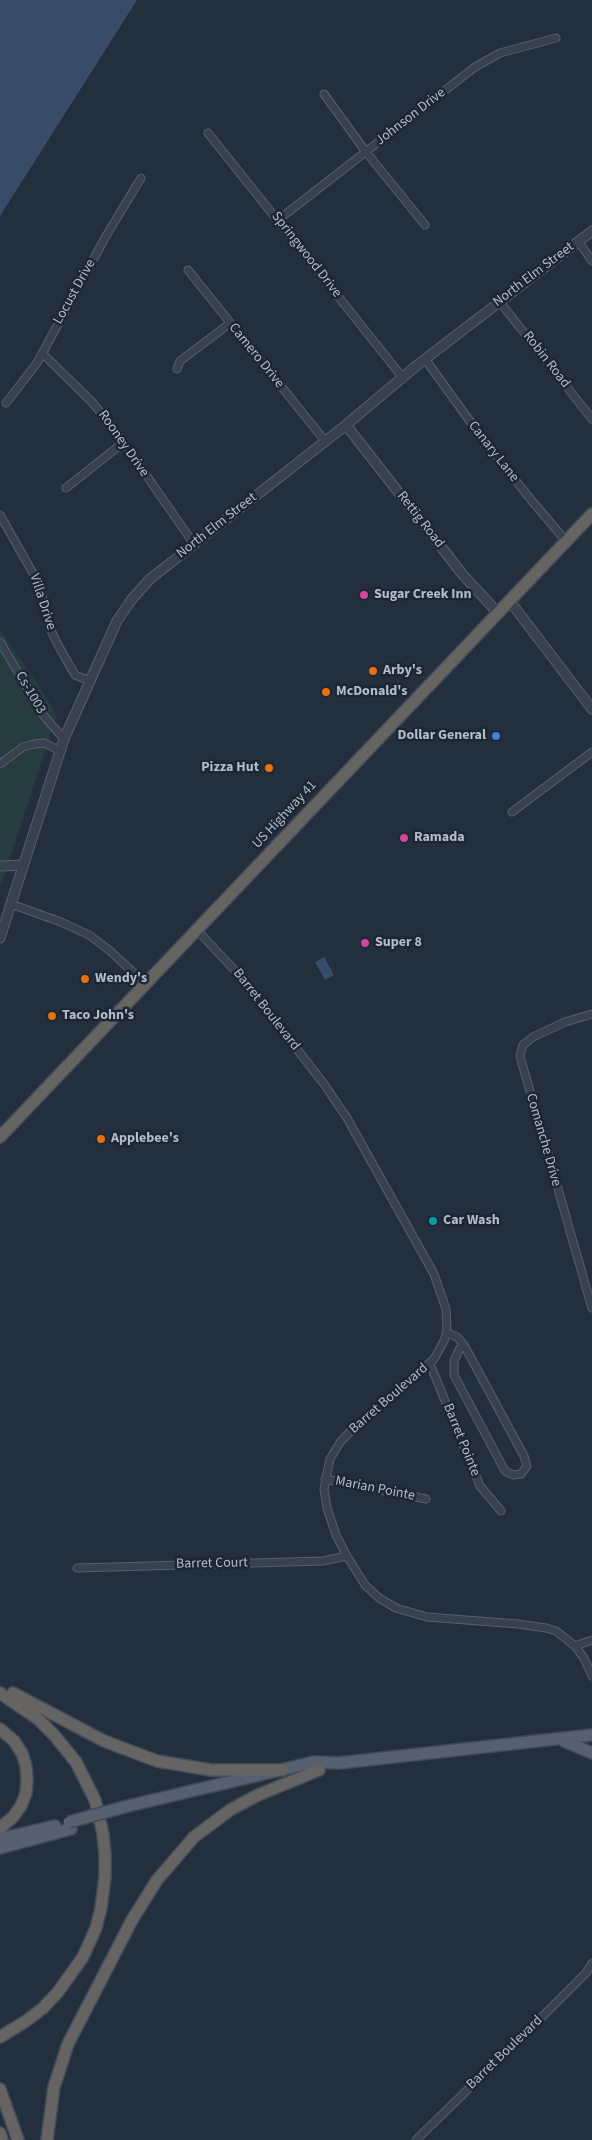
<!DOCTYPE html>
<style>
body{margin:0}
canvas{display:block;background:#242f3e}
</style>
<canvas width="592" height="2140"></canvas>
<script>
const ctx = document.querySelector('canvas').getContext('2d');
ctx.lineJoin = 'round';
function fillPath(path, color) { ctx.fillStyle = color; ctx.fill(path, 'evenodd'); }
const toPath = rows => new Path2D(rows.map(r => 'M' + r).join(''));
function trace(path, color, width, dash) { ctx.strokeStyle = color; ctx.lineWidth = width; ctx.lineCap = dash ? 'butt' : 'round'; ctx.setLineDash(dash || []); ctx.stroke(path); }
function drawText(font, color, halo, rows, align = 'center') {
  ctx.font = font + ' "Source Sans 3",sans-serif'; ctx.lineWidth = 5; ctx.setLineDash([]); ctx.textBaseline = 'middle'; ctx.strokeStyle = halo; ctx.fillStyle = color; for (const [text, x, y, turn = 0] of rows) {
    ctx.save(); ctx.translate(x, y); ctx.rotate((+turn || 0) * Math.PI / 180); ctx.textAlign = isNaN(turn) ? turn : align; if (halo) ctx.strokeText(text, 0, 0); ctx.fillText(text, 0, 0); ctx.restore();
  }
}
fillPath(toPath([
 [0,630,41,689,57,715,0,888]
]), '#263c3f');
fillPath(toPath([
 [0,0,137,0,0,216],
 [324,957,334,975,325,980,315,962]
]), '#394c67');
const minor = toPath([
 [324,94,366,152,425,225],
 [208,133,403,378],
 [278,220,475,67,500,53,556,38],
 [578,241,592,261],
 [188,270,325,441],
 [499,301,592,419],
 [42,353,91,401,112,426,194,544],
 [425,359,485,442,532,501,566,541],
 [177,369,180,361,229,324],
 [6,403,37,363,106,236,141,178],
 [66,488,124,442],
 [0,515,39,584,50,628,57,643,75,675,90,681],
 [0,642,44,716,64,739],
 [0,764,23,747,34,744,44,743,61,751],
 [512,812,592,752],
 [11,904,61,922,89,935,109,950,146,984],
 [197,930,240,976,324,1084,347,1118,434,1274,446,1309,447,1331,444,1341,434,1359,349,1433,341,1441,330,1459,324,1489,327,1508,336,1535,347,1556,365,1585,379,1598,396,1608,427,1617,518,1624,546,1628,556,1631,575,1646,584,1658,592,1676],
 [592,1014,565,1022,533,1037,523,1045,520,1056,592,1308],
 [446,1332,457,1337,464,1345,460,1348,454,1361,454,1375,505,1471,513,1475,521,1474,527,1466,524,1456,464,1345],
 [430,1364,480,1486,501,1511],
 [325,1479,426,1499],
 [77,1568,323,1561,347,1556],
 [575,1646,592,1640],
 [416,2140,540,2019,586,1973,592,1963]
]);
const tertiary = toPath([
 [346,425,463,575,498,613],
 [509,600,592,709],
 [0,866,22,865],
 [0,938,64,739,117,621,132,599,150,579,346,425,416,366,592,231]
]);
const primary = toPath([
 [564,1741,592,1753],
 [128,1806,314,1762,339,1763,592,1735],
 [0,1839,55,1826],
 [0,1848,71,1829]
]);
const trunk = toPath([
 [0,1137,592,514],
 [0,1693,38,1719,54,1735,76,1762,95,1800,103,1834,105,1855,105,1877,101,1908,96,1928,83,1957,58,1992,43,2008,26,2021,0,2037],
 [13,1693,104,1741,157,1761,211,1770,283,1770],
 [0,1729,14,1741,22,1753,26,1766,27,1780,26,1793,21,1806,13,1817,0,1828],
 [0,2089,18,2140],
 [0,2133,2,2140],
 [47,2140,54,2087,68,2044,132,1920,157,1880,194,1837,230,1810,258,1795,319,1770]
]);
trace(minor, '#565f6c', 9);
trace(tertiary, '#565f6c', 11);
trace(primary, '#414a57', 14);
trace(trunk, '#434c59', 14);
trace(minor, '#38414e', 7);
trace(tertiary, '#38414e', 9);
trace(primary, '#56606e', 11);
trace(trunk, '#656462', 11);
const primaryBridge = toPath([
 [69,1822,128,1806]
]);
trace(primaryBridge, '#414a57', 14, []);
trace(primaryBridge, '#56606e', 11);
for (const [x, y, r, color] of [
 [364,595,5,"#d1479c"],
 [373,671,5,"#e8710a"],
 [326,692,5,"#e8710a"],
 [496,736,5,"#3f7fe0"],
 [269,768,5,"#e8710a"],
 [404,838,5,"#d1479c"],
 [365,943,5,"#d1479c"],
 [85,979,5,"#e8710a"],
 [52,1016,5,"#e8710a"],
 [101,1139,5,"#e8710a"],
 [433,1221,5,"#0f9aa8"]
]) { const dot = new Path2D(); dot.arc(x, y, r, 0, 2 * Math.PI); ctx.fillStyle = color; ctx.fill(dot); trace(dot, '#1d2633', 2); }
drawText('14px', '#b4bcc9', '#1d2633', [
 ["Johnson Drive",411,117,-38],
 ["Springwood Drive",306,255,52],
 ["North Elm Street",534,275,-37],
 ["Locust Drive",75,292,-61],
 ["Camero Drive",256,356,51],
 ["Robin Road",546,360,52],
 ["Rooney Drive",123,444,55],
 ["Canary Lane",493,452,52],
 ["Rettig Road",420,520,52],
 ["North Elm Street",217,526,-38],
 ["Villa Drive",42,602,72],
 ["Cs-1003",30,693,60],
 ["US Highway 41",285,815,-47],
 ["Barret Boulevard",266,1010,52],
 ["Comanche Drive",543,1140,74],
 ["Barret Boulevard",389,1399,-41],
 ["Barret Pointe",461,1440,68],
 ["Marian Pointe",375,1489,11],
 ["Barret Court",212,1564,-1],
 ["Barret Boulevard",505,2053,-44]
]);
drawText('bold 14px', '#b4bcc9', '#1d2633', [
 ["Sugar Creek Inn",374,595],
 ["Arby's",383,671],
 ["McDonald's",336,692],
 ["Dollar General",486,736,"right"],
 ["Pizza Hut",259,768,"right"],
 ["Ramada",414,838],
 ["Super 8",375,943],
 ["Wendy's",95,979],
 ["Taco John's",62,1016],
 ["Applebee's",111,1139],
 ["Car Wash",443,1221]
], 'left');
</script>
